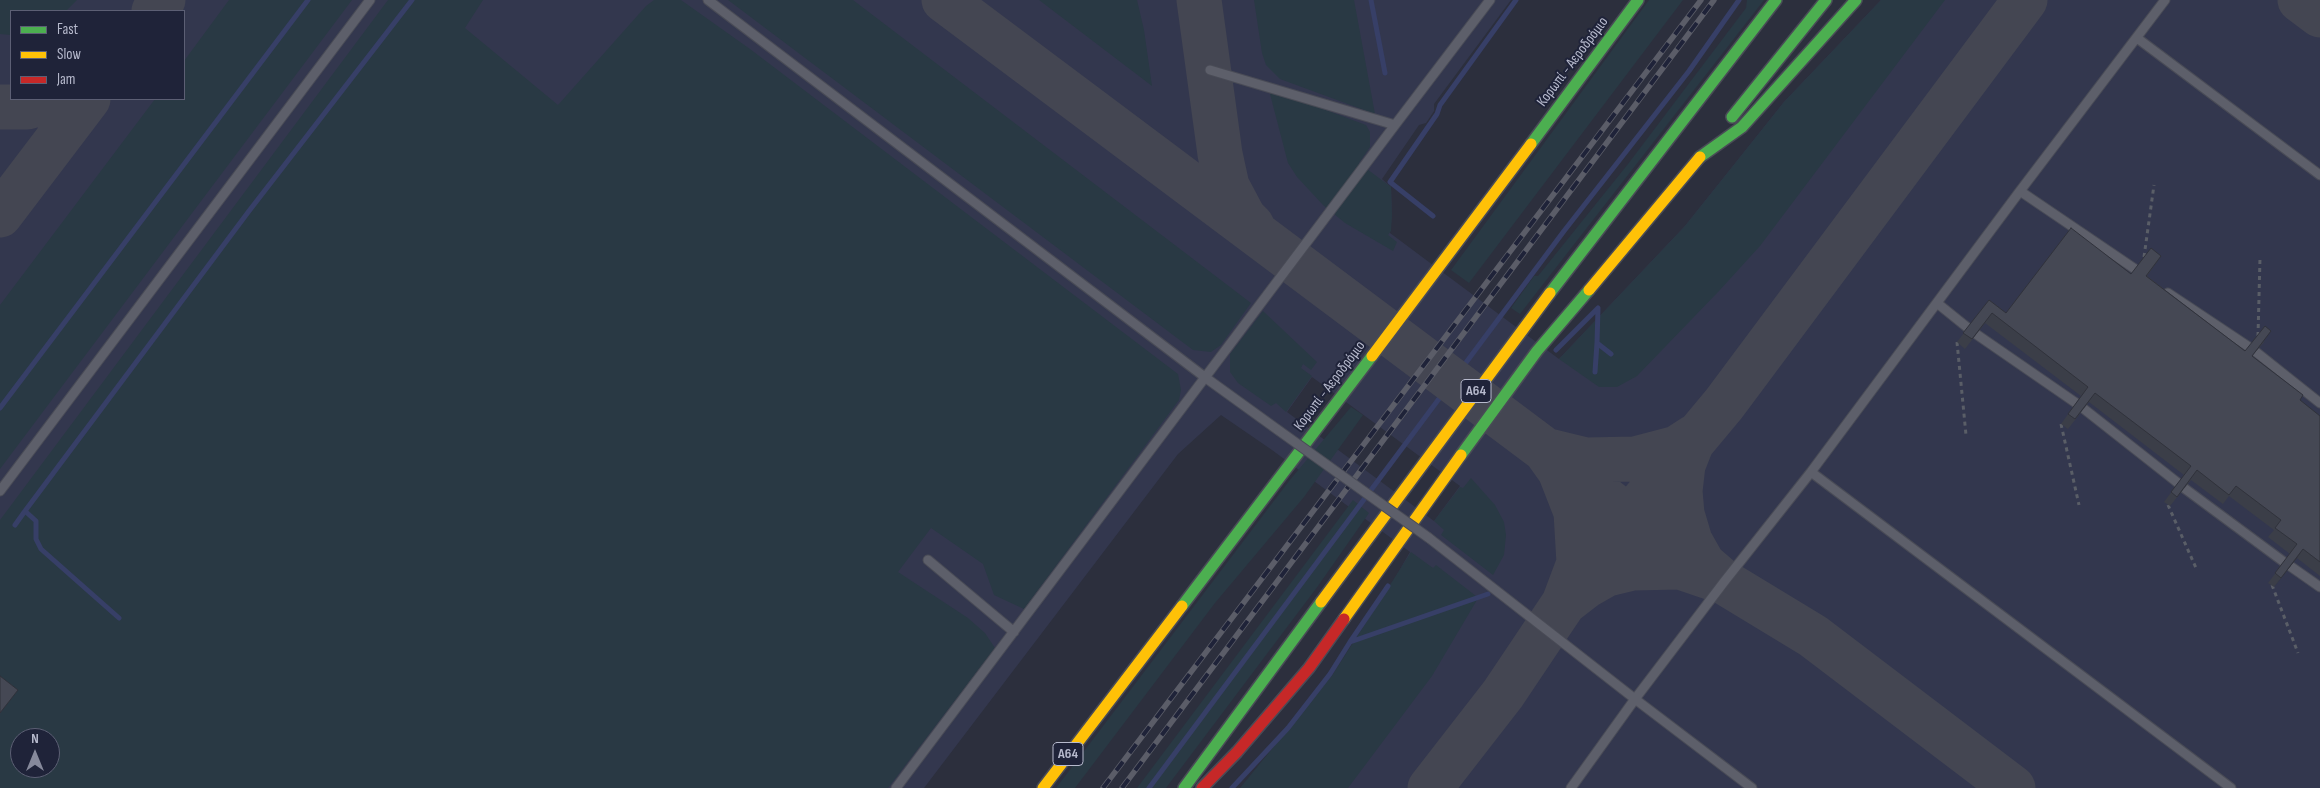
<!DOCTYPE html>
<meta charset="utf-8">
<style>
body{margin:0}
#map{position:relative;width:2320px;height:788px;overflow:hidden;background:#2c2f3d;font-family:"Sofia Sans Condensed",sans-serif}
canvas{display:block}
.legend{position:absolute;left:10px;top:10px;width:175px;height:90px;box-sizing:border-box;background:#1f2339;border:1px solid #5c5f74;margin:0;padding:6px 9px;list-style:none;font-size:15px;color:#b7bacd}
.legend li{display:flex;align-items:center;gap:10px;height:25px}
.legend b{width:25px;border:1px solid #5c5f74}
.north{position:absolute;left:10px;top:728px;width:50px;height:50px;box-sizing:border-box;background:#1f2339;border:1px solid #5c5f74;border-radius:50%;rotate:0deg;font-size:14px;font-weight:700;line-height:20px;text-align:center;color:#b7bacd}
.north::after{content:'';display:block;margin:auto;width:18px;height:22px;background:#86899b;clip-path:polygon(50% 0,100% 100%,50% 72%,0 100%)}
</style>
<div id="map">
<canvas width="2320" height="788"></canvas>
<ul class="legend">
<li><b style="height:6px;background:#4caf50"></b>Fast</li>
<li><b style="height:6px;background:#ffc107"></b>Slow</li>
<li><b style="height:6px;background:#c62828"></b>Jam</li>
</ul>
<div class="north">N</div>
</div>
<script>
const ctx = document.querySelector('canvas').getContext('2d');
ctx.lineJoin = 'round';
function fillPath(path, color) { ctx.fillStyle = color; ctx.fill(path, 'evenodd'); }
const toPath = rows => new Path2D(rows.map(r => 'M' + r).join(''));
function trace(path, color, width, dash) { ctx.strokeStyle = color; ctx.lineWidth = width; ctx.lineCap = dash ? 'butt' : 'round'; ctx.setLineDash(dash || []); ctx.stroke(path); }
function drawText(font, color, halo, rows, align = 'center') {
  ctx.font = font + ' "Sofia Sans Condensed",sans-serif'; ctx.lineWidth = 4; ctx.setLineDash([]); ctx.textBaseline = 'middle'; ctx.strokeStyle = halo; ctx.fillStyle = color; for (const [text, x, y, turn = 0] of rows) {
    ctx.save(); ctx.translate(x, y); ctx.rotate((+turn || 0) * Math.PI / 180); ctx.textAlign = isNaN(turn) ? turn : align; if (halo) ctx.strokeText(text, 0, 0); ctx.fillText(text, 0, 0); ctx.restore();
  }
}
fillPath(toPath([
 [0,0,1511,0,1434,104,1434,111,1426,123,1419,125,1382,179,1391,187,1392,215,1390,233,1559,359,1685,226,1784,102,1881,0,2320,0,2320,788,1274,788,1410,552,1272,450,1221,415,1178,454,924,788,0,788],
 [11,11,184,11,184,99,11,99],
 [1312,377,1460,486,1434,521,1287,412],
 [20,738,50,738,50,768,20,768]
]), '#33374e');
fillPath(toPath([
 [0,0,77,0,66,11,11,11,11,35,0,34],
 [229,0,352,0,0,469,0,305,155,99,184,99,184,61],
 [388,0,483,0,465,28,558,105,646,6,654,0,681,0,750,49,1178,374,1181,390,1179,400,1024,609,994,595,983,564,931,528,898,572,968,618,985,633,995,648,888,788,0,788,0,714,13,694,0,684,0,520],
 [20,738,50,738,50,768,20,768],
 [728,0,853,0,1251,303,1221,345,1211,352,1193,350],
 [1039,0,1137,0,1144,30,1152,86],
 [1254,0,1354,0,1375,114,1280,79,1266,65,1262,53],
 [1649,0,1683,0,1469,283,1451,270],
 [1747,0,1764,0,1520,314,1511,308,1534,276,1538,276,1628,164,1746,8],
 [1881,0,1945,0,1760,246,1719,291,1637,376,1617,387,1599,387,1559,359,1685,226,1784,102],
 [1275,91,1366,125,1370,132,1370,147,1359,163,1391,187,1392,215,1391,231,1388,235,1397,242,1393,251,1345,223,1323,205,1297,177,1288,163,1270,94],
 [1263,311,1317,362,1311,370,1303,364,1301,368,1312,376,1286,412,1276,403,1271,406,1238,383,1230,372,1230,354],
 [1351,407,1363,415,1304,497,1215,603,1075,788,1056,788,1289,481],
 [1471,478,1495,505,1504,522,1506,535,1504,555,1493,575,1441,535,1444,530,1434,521,1460,487,1463,488],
 [1353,500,1369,513,1318,586,1166,788,1137,788],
 [1411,552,1433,568,1436,565,1476,596,1477,600,1432,676,1348,788,1240,788,1333,674]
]), '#293944');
trace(toPath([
 [1371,0,1385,73],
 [1433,216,1390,182,1437,114,1440,105,1516,0],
 [1556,350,1598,308,1597,343],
 [1595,372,1597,343,1611,354],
 [0,408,308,0],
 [15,525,25,511],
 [1388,586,1350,642,1488,594],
 [119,618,41,549,36,539,36,521,25,511,249,211,412,0],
 [1149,788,1564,231,1689,71,1739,0],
 [1232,788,1288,728,1330,674,1350,642]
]), '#373f67', 5);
trace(toPath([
 [944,0,1545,450,1629,518,1724,582,1813,636,2013,788],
 [1199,0,1220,154,1227,186,1244,218,1252,226],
 [2300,0,2320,15],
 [154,11,163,0],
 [0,107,27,107,57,99],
 [0,215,88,99],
 [1694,437,1683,465,1680,491,1682,514,1690,541,1703,564,1724,582,1680,567,1632,568,1607,574,1586,586,1564,603,1579,563,1576,512,1560,471,1545,450,1586,460,1635,459,1677,448,1694,437],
 [1430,788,1503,694,1564,603,1629,518,1724,404,2025,0]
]), '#444652', 45);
const lane = toPath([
 [708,0,1206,378,1278,430],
 [2137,38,2320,175],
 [1395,125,1490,0],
 [2020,191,2165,0],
 [2168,293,2249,347],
 [1937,303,1968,328],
 [1976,334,2076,403],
 [2256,352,2320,403],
 [2084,409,2178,483],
 [1811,472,2231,788],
 [2184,488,2284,562],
 [0,491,370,0],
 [1429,538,1635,699,1752,788],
 [928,560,1014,632],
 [2290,566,2320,587],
 [896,788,1395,125,1210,70],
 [1571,788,1635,699,1724,582,1811,472,2020,191,2135,269]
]);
const fast = toPath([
 [1732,117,1826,0],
 [1531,144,1638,0],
 [1700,157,1742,127,1856,0],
 [1550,293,1776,0],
 [1461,455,1537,351,1589,290],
 [1182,606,1372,356],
 [1184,788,1321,602]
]);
const slow = toPath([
 [1589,290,1700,157],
 [1372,356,1531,144],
 [1321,602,1550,293],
 [1344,619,1461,455],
 [1043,788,1182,606]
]);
const jam = toPath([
 [1202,788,1237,752,1309,668,1344,619]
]);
trace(lane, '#494b56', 11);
trace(fast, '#494b56', 14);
trace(slow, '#494b56', 14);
trace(jam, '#494b56', 14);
trace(toPath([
 [2144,257,2154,185],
 [2258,336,2260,258],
 [1957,342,1966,435],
 [2061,424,2079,505],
 [2168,505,2196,568],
 [2272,585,2298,653]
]), '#5a5e67', 3, [4, 4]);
trace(lane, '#5d5f6a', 9);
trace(fast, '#4caf50', 11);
trace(slow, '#ffc107', 11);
trace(jam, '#c62828', 11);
const rail = toPath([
 [1103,788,1701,0],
 [1122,788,1714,0]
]);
trace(rail, '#5b5d68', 5.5);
trace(rail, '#1f2339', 4, [11]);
const laneBridge = toPath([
 [1278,430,1429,538]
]);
trace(laneBridge, '#494b56', 11, []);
trace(laneBridge, '#5d5f6a', 9);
fillPath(toPath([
 [2161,256,2147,276,2245,351,2265,341,2252,356,2300,400,2320,416,2320,576,2297,558,2274,587,2268,583,2290,554,2268,537,2274,530,2229,496,2223,504,2191,480,2170,506,2164,502,2184,475,2089,402,2068,429,2061,424,2081,396,1985,323,1965,349,1957,342,1989,300,2006,313,2131,274]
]), '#3b3e48');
fillPath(toPath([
 [2303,549,2297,558,2274,587,2281,578]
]), '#30323b');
const building = toPath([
 [2071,228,2131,274,2151,248,2161,256,2146,276,2245,351,2265,326,2271,331,2252,356,2303,395,2300,400,2320,416,2320,562,2303,549,2281,578,2275,573,2297,544,2275,528,2281,520,2236,486,2229,495,2197,470,2177,497,2171,492,2191,466,2095,393,2075,419,2068,414,2088,387,1992,313,1972,339,1963,333,1989,300,2006,313,2071,228],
 [0,676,18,690,0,713,0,676]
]);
fillPath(building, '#454854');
trace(building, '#30323b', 1);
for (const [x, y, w] of [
 [1476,391,30],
 [1068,754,30]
]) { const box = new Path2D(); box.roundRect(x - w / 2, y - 11.5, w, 23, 4); ctx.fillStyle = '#1f2339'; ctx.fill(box); trace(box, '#b7bacd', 1); }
drawText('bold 14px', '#b7bacd', null, [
 ["Α64",1476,391],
 ["Α64",1068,754]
]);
drawText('15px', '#b7bacd', '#1f2339', [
 ["Κορωπί - Αεροδρόμιο",1573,62,-53],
 ["Κορωπί - Αεροδρόμιο",1330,386,-53]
]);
</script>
